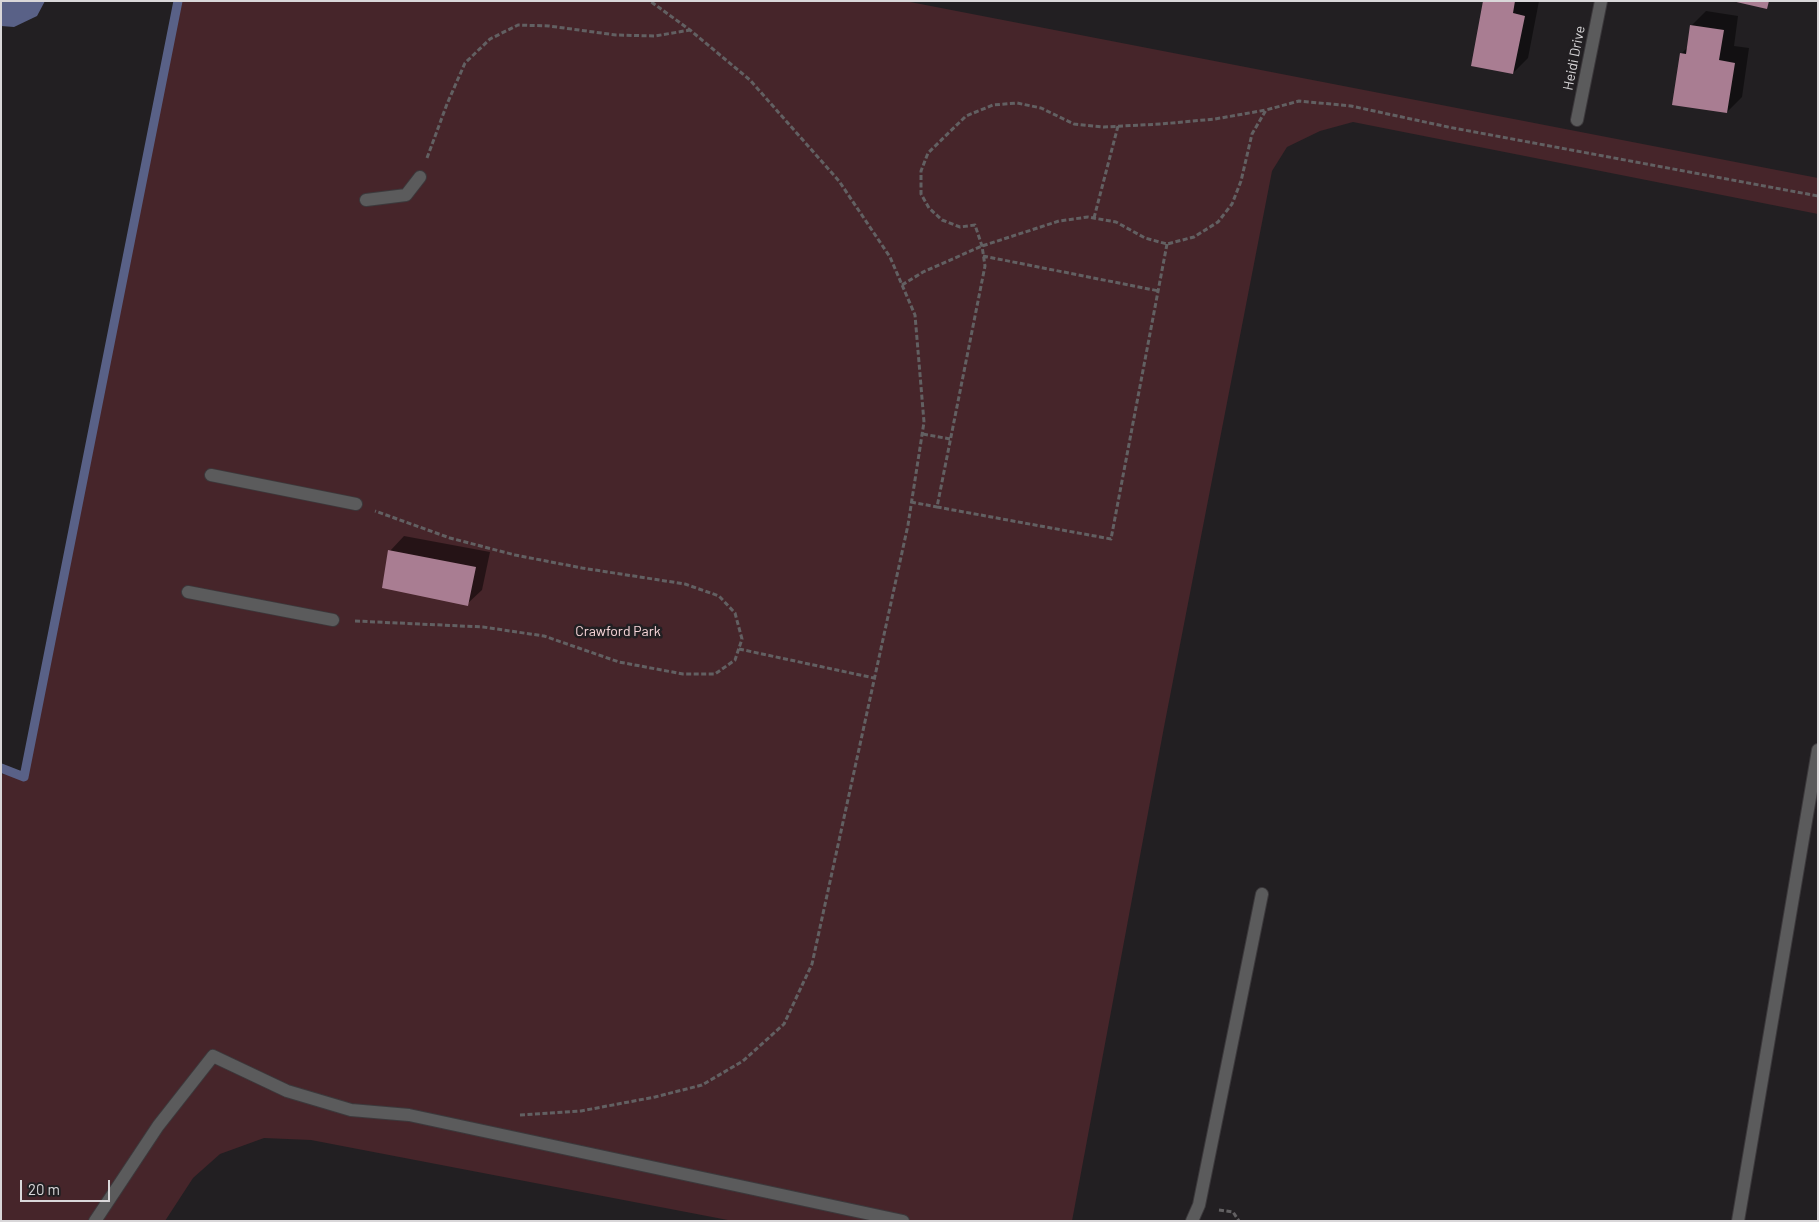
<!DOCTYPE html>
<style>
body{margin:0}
#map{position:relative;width:1819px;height:1222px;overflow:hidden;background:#221f22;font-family:Barlow,sans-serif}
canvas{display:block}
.frame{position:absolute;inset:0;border:2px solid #d9d7d9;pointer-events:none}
.scale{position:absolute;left:20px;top:1180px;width:90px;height:22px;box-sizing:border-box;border:2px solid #d9d7d9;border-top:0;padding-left:6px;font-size:15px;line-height:18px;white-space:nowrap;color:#d9d7d9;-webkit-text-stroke:4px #221f22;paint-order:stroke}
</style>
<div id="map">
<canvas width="1819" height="1222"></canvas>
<div class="frame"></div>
<div class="scale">20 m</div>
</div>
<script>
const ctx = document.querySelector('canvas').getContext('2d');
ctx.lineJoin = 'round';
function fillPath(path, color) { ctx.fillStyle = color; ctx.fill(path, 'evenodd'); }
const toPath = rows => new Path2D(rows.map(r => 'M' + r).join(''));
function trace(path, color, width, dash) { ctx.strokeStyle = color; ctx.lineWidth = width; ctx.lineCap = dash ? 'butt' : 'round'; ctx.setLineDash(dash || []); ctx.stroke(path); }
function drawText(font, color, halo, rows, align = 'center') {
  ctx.font = font + ' Barlow,sans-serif'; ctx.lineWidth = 5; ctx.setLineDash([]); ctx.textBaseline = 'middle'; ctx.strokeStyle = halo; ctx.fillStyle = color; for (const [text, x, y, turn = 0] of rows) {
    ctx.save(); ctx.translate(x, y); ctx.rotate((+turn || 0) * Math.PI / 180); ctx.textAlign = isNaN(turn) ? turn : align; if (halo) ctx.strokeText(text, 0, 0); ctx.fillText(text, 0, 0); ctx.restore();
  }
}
fillPath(toPath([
 [178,1,905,1,1818,178,1818,214,1353,122,1320,131,1287,147,1272,171,1164,727,1072,1221,733,1221,311,1140,264,1138,220,1154,193,1178,165,1221,1,1221,1,774,24,776]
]), '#46252a');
fillPath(toPath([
 [1,1,45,1,37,16,14,27,1,26]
]), '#596187');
fillPath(toPath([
 [1485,1,1539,1,1528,58,1513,73],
 [1706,11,1738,16,1734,46,1749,48,1742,97,1727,112,1681,54,1688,47,1691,26],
 [404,536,490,552,482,590,467,604,390,551]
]), '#0007');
trace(toPath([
 [1,768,24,777,178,1]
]), '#596187', 9);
fillPath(toPath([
 [1483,1,1515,1,1513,13,1525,16,1513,74,1471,66],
 [1732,1,1769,1,1767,9],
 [1690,25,1724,30,1719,60,1735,63,1727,113,1672,105,1680,53,1686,54],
 [388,550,476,567,468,606,382,588]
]), '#a97d92');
const service = toPath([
 [366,200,406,195,420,177],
 [211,475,356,504],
 [188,592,333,620],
 [95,1221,158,1126,213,1056,287,1091,351,1110,409,1115,903,1221],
 [1192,1221,1199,1205,1262,894],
 [1738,1221,1818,750]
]);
const minor = toPath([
 [1577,120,1601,1]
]);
trace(service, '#3c393c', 14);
trace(minor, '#3c393c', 14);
trace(toPath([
 [427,158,447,104,465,63,490,39,518,25,549,26,616,35,655,36,690,30],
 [1094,218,1118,126],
 [1167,244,1111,539,937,507,985,266,982,246,975,225,960,227,942,220,929,208,921,194,921,171,928,153,966,116,993,105,1017,103,1041,108,1074,124,1104,127,1161,124,1215,119,1266,110],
 [983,256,1159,291],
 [902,285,923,272,982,246,1059,221,1088,217,1116,222,1145,238,1167,244,1194,237,1218,222,1232,204,1241,181,1252,134,1266,110,1299,101,1351,106,1448,127,1818,196],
 [923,434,950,439],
 [911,502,937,507],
 [355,621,483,627,544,636,619,662,683,674,715,674,735,660,742,639,735,613,719,596,685,584,582,568,515,555,450,538,375,511],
 [739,649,874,678],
 [520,1115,581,1111,655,1097,702,1085,743,1061,784,1024,812,964,908,525,924,422,915,315,890,257,839,181,750,80,690,30,650,1],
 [1219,1210,1233,1212,1239,1221]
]), '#626062', 3, [5, 2.5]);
trace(service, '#5b5b5c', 12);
trace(minor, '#5b5b5c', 12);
drawText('14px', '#d9d7d9', '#221f22', [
 ["Heidi Drive",1574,58,-79]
]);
drawText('14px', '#f8d7da', '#221f22', [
 ["Crawford Park",618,631]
]);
</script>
